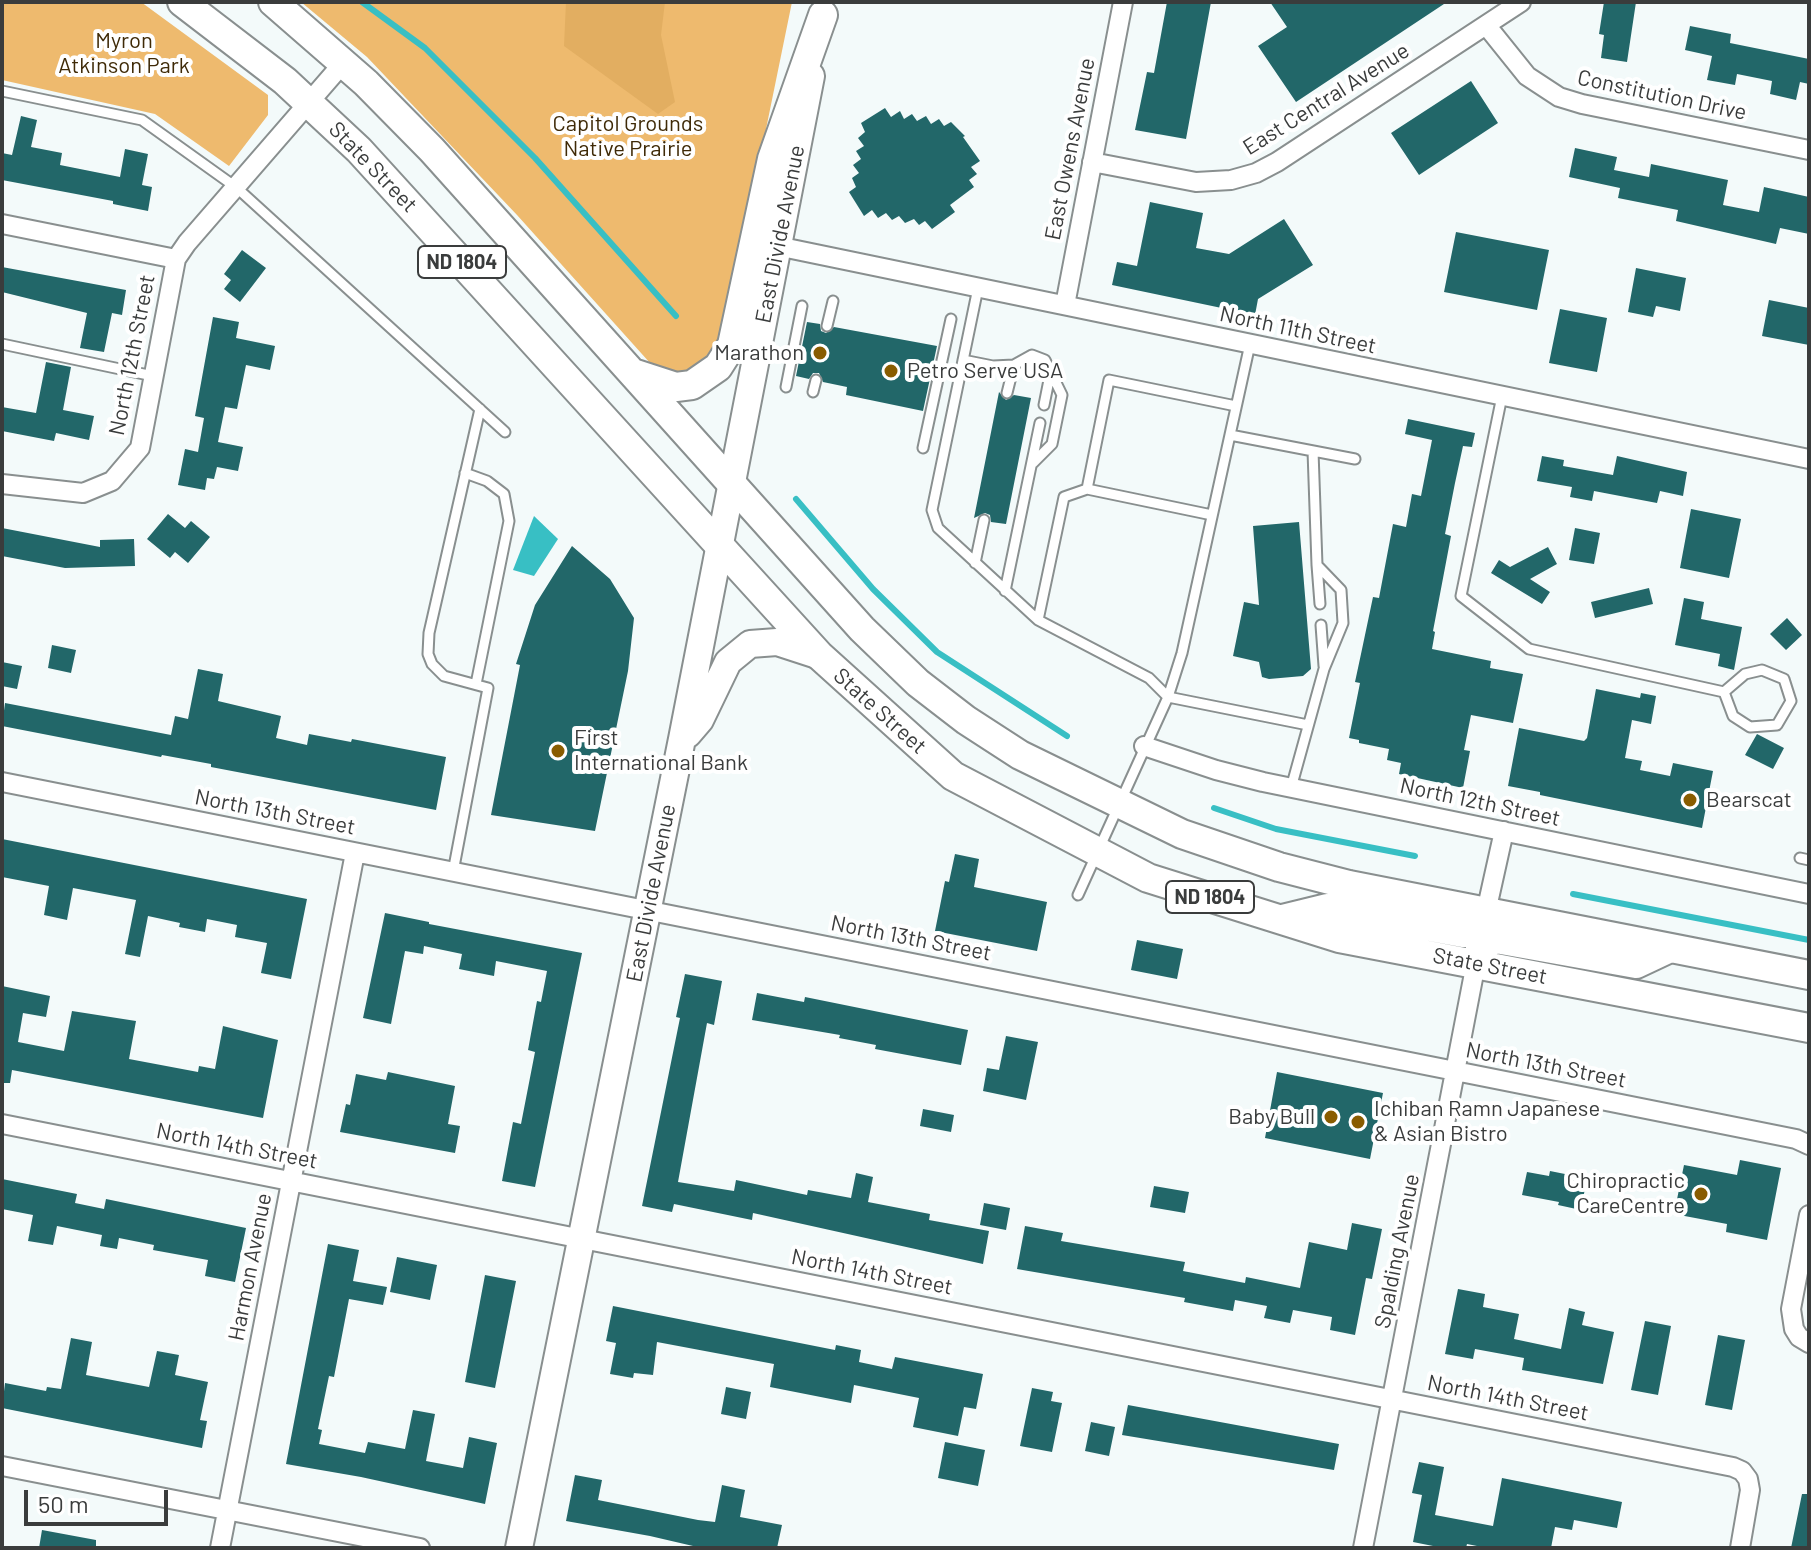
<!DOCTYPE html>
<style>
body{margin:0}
#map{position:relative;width:1811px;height:1550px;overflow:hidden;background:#f3fafa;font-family:Barlow,sans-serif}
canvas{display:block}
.frame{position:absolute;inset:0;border:4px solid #3a3c3c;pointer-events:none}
.scale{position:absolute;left:24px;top:1490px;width:144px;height:36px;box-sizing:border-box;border:4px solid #3a3c3c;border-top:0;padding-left:10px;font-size:24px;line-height:28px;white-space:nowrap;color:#3a3c3c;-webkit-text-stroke:6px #fff;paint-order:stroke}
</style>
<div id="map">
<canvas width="1811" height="1550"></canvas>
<div class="frame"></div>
<div class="scale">50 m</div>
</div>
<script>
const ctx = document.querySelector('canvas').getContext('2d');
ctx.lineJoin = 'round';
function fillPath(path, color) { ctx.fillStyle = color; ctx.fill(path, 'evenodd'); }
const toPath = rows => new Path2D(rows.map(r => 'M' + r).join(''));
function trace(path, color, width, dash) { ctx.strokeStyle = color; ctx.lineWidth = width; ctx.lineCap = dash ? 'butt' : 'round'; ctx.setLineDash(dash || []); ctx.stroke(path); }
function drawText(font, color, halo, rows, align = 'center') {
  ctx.font = font + ' Barlow,sans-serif'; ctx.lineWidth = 8; ctx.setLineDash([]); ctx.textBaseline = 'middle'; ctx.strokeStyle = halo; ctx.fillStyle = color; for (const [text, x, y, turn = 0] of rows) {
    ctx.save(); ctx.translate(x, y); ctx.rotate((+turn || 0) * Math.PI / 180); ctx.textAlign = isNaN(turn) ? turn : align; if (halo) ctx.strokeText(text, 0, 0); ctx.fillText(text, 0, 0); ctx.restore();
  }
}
fillPath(toPath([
 [2,2,141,2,268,95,268,115,229,166,155,114,2,80],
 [301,2,792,2,720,354,688,381,659,373,517,215,367,57]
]), '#eeba6e');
fillPath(toPath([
 [566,2,665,2,661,35,675,102,658,114,564,46]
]), '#e2ae61');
fillPath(toPath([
 [534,516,558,539,534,576,513,570]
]), '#38bfc4');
trace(toPath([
 [362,2,425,48,535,158,676,316],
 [796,499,873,589,937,652,1067,736],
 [1214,808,1276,829,1415,856],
 [1573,894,1809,940]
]), '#38bfc4', 6);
fillPath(toPath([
 [1167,2,1211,2,1186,139,1135,130,1147,72,1154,73],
 [1270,2,1447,2,1296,102,1258,46,1287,27],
 [1604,2,1636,2,1627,62,1601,58,1604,35,1599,34],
 [1690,26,1731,34,1730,43,1809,59,1809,84,1800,82,1796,100,1770,94,1772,81,1737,74,1735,85,1707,80,1712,56,1685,50],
 [1471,81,1498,123,1419,175,1391,133],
 [885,108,891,117,900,111,904,119,912,114,917,121,926,116,931,124,939,119,944,126,951,122,965,136,963,137,980,161,971,167,977,174,969,180,974,187,950,205,955,212,932,229,925,221,919,225,914,219,905,223,899,216,892,220,886,213,878,218,872,210,864,216,849,192,856,187,852,178,859,173,853,165,861,159,856,151,864,146,858,138,865,132,861,123],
 [21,116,37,120,31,147,62,153,60,165,120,177,125,149,148,154,142,185,152,187,148,211,113,204,113,201,2,180,2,153,12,155],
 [1575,148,1617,157,1614,170,1649,177,1651,164,1728,180,1723,205,1759,212,1764,187,1809,197,1809,234,1780,228,1776,244,1676,221,1678,210,1618,198,1620,188,1569,177],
 [1150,202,1203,213,1196,248,1229,254,1284,219,1313,265,1258,299,1255,315,1112,285,1117,262,1137,266],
 [1456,232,1549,250,1537,310,1444,292],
 [242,250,266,268,240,302,224,289,231,280,224,274],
 [2,267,126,290,122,315,112,313,104,352,80,348,87,313,2,292],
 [1636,268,1686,278,1680,311,1656,306,1653,317,1628,312],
 [1769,300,1809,308,1809,345,1762,336],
 [1560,309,1607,318,1597,372,1549,363],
 [213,317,239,322,236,338,275,346,270,370,246,365,237,409,225,407,218,442,243,447,238,471,217,467,214,479,207,478,205,490,178,485,185,449,198,452,204,418,195,416],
 [807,322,820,324,821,331,826,333,834,327,937,346,923,411,846,395,847,387,823,382,819,373,813,373,809,379,796,376],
 [46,362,71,367,63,410,94,416,89,440,56,433,54,441,2,431,2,407,36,413],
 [999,392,1006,400,1014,395,1031,398,1006,524,991,522,990,515,985,513,974,518],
 [1408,419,1475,433,1472,447,1463,446,1455,483,1445,534,1451,536,1433,631,1435,632,1432,649,1491,661,1490,668,1523,674,1513,723,1471,715,1464,750,1470,751,1463,788,1399,774,1401,763,1387,760,1389,749,1359,743,1359,740,1349,738,1360,683,1355,682,1361,654,1373,597,1379,598,1393,524,1406,527,1412,494,1421,496,1432,440,1405,434],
 [1542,456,1564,460,1563,466,1613,475,1617,456,1687,472,1683,496,1660,491,1657,503,1594,491,1592,501,1570,497,1572,487,1537,481],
 [1691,509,1741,519,1729,578,1680,568],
 [168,514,185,528,191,521,210,537,188,563,175,552,170,558,147,539],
 [1299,522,1311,669,1303,676,1269,679,1262,677,1259,662,1233,656,1244,602,1259,605,1253,526],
 [2,528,100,547,100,540,134,539,135,566,65,568,2,556],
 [1575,528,1600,533,1594,564,1569,560],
 [572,546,610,579,634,618,628,671,595,831,491,815,520,665,516,664,535,605],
 [1548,547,1557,564,1530,579,1550,592,1542,604,1491,573,1499,560,1510,567],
 [1649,588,1653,604,1595,618,1591,602],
 [1684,598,1704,602,1701,619,1742,627,1734,670,1718,666,1720,654,1675,645],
 [1787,618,1802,635,1786,650,1770,634],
 [52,645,76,650,71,673,48,668],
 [2,662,22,666,17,689,2,686],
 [198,669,223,674,218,701,281,716,276,738,307,745,309,734,351,742,352,739,446,757,436,810,211,767,211,764,162,755,161,757,2,726,5,703,171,735,175,716,188,719],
 [1596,689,1640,698,1641,693,1656,696,1651,724,1632,720,1625,758,1642,761,1640,770,1670,776,1673,763,1713,771,1702,828,1540,795,1540,792,1508,786,1519,728,1584,741,1587,738],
 [1757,734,1784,748,1773,769,1745,755],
 [2,839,307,899,291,979,261,973,267,943,235,937,237,925,207,919,205,932,179,927,180,923,148,916,140,957,125,954,136,900,73,888,67,920,44,915,49,886,2,877],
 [955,854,979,859,974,887,1047,902,1037,951,935,931,945,881,949,882],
 [385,913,429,922,429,924,582,953,535,1187,502,1181,513,1122,521,1124,535,1052,528,1050,537,1001,541,1002,547,971,496,961,494,976,459,969,462,954,424,946,423,954,405,951,391,1024,363,1018],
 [1137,940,1183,949,1177,979,1131,970],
 [685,974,722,981,714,1025,707,1023,678,1182,734,1191,736,1180,807,1195,808,1190,851,1198,856,1173,873,1177,868,1202,930,1214,929,1220,989,1231,983,1264,753,1213,752,1220,674,1204,672,1212,642,1206,680,1018,676,1017],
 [2,986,50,996,46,1017,23,1013,18,1042,64,1051,72,1011,136,1021,129,1059,198,1072,199,1066,215,1069,223,1026,278,1040,263,1118,12,1070,10,1083,2,1083],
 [757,993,804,1002,805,997,968,1030,961,1065,875,1049,876,1045,839,1038,840,1035,752,1020],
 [1006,1036,1038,1042,1026,1100,983,1091,987,1068,999,1070],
 [388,1072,455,1086,448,1124,460,1126,455,1153,340,1132,346,1104,350,1105,356,1074,386,1080],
 [1277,1072,1383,1093,1370,1159,1265,1138],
 [923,1109,954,1115,951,1132,920,1126],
 [1740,1160,1781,1168,1767,1240,1726,1232,1727,1224,1674,1214,1684,1165,1737,1175],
 [1550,1171,1565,1174,1565,1179,1586,1183,1581,1210,1558,1205,1559,1202,1522,1195,1527,1172,1549,1176],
 [2,1179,77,1194,75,1203,104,1209,106,1199,246,1228,235,1282,205,1276,208,1260,153,1250,154,1245,119,1238,117,1249,100,1246,102,1235,57,1226,53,1245,28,1241,33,1215,2,1209],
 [1154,1186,1189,1192,1185,1213,1150,1207],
 [984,1203,1010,1208,1006,1230,980,1225],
 [1352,1223,1382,1229,1372,1279,1366,1278,1355,1335,1330,1330,1332,1317,1293,1310,1290,1323,1264,1318,1267,1306,1235,1300,1233,1311,1184,1302,1185,1298,1017,1269,1025,1226,1063,1233,1061,1241,1185,1262,1183,1271,1245,1283,1246,1277,1300,1288,1309,1242,1347,1250],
 [328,1244,359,1250,353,1281,387,1287,383,1305,349,1299,334,1377,329,1376,318,1429,322,1430,319,1444,365,1453,368,1442,405,1449,413,1410,435,1414,426,1461,463,1468,469,1437,497,1443,485,1504,361,1477,286,1464],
 [397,1257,437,1265,430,1300,390,1292],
 [485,1275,516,1281,495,1388,465,1382],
 [1458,1289,1485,1294,1483,1307,1519,1314,1514,1339,1561,1349,1569,1308,1585,1312,1582,1325,1614,1332,1603,1384,1522,1370,1524,1358,1475,1349,1473,1359,1445,1354],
 [613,1306,835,1350,836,1345,861,1350,859,1362,892,1369,895,1357,983,1374,976,1409,964,1407,958,1436,913,1427,919,1398,854,1385,851,1403,770,1387,774,1364,657,1342,653,1375,634,1373,633,1378,610,1374,616,1343,606,1341],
 [1645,1321,1671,1326,1658,1395,1631,1390],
 [1718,1335,1745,1340,1732,1410,1705,1405],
 [71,1338,92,1342,86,1375,149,1387,157,1351,179,1355,175,1375,208,1382,200,1420,207,1421,202,1448,2,1408,5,1383,46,1391,47,1387,61,1389],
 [726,1387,751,1392,746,1419,721,1414],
 [1032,1388,1053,1392,1051,1401,1062,1403,1052,1452,1020,1446],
 [1128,1405,1339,1444,1334,1470,1122,1435],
 [1091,1422,1115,1427,1109,1456,1085,1451],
 [945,1442,985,1450,978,1486,938,1478],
 [1419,1462,1444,1467,1435,1515,1493,1526,1502,1478,1622,1502,1617,1528,1574,1520,1572,1530,1555,1527,1551,1548,1487,1548,1467,1544,1466,1548,1443,1548,1413,1542,1422,1495,1412,1493],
 [575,1475,602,1480,598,1500,698,1520,715,1522,722,1485,745,1490,740,1517,782,1525,777,1548,693,1548,693,1546,650,1536,566,1521],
 [1802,1494,1809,1494,1809,1548,1791,1548],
 [42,1530,96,1540,96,1548,39,1548]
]), '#226769');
const lane = toPath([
 [2,91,142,120,237,188,505,432],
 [978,288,932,510,938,528,1038,620,1149,678,1168,697,1308,725],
 [827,326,833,301],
 [2,344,153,376],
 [963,360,993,366,1014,365],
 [786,387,802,306],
 [813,392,816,380],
 [1007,393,1014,365,1032,355,1045,360,1062,395,1052,444,1033,463],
 [1502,396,1461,596,1529,649,1724,692,1733,716,1750,727,1777,725,1791,701,1784,679,1762,670,1745,674,1724,692],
 [1044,405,1051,370],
 [1230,435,1355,459],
 [923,448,951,319],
 [465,473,487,481,504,494,509,521,476,684],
 [1212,515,1087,489,1109,380,1236,406],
 [975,563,984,520],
 [1317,565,1320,604],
 [1005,591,1040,423],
 [1038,620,1064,497,1087,489],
 [1321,625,1324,666],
 [1291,788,1324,669,1343,623,1341,590,1317,565,1313,451],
 [1800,858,1809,860],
 [453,872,488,688,444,676,432,664,428,654,429,633,480,409],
 [1078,895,1168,697,1182,653,1250,344]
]);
const street = toPath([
 [1486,25,1527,76,1559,97,1582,104,1809,150],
 [1092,162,1196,182,1231,180,1256,173,1277,162,1521,2],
 [2,224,176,259],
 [777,246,1809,459],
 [1065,305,1123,2],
 [2,484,83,493,112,481,140,448,176,259,187,243,344,62],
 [1144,746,1216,770,1263,782,1809,894],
 [2,782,1621,1104,1796,1139,1809,1145],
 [1486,912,1504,831],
 [2,1124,1733,1467,1742,1471,1748,1479,1750,1490,1740,1548],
 [1809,1215,1791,1309,1794,1329,1799,1337,1809,1343],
 [2,1466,420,1548],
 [220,1548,355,853],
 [1363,1548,1476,963]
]);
const secondary = toPath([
 [688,734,700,720,728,662,750,644,777,642,820,656],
 [519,1548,682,739,811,76]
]);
const primary = toPath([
 [182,2,285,81,359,150,820,656,953,776,1148,878,1339,938,1809,1028],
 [273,2,366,83,432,150,862,629,918,683,966,720,1020,755,1182,834,1279,867,1349,885,1809,975],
 [636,374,676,387,692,385,718,367,732,345,772,159,823,15],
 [1282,919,1327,908,1463,933,1473,932,1481,924,1486,912],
 [1476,963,1481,946,1496,939,1636,964,1670,948]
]);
trace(lane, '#898f8f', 13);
trace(street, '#898f8f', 22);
trace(secondary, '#898f8f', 30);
trace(primary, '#898f8f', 32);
trace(lane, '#fff', 9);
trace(street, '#fff', 18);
trace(secondary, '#fff', 26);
trace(primary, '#fff', 28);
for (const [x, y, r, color] of [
 [820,353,8,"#895c00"],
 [891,371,8,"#895c00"],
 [558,751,8,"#895c00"],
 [1690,800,8,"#895c00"],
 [1331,1117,8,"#895c00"],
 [1358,1122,8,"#895c00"],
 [1701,1194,8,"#895c00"]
]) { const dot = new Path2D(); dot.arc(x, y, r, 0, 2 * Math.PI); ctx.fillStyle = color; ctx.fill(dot); trace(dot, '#fff', 3); }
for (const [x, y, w] of [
 [462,262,88],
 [1210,897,88]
]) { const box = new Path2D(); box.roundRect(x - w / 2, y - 16, w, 32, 6); ctx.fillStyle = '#fff'; ctx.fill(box); trace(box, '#3a3c3c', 2); }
drawText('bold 20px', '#3a3c3c', null, [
 ["ND 1804",462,262],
 ["ND 1804",1210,897]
]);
drawText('22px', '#3f2a07', '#fff', [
 ["Myron",124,41],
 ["Atkinson Park",124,66],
 ["Capitol Grounds",628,124],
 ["Native Prairie",628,149]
]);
drawText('22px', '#3a3c3c', '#fff', [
 ["Constitution Drive",1662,95,12],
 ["East Central Avenue",1326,99,-32],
 ["East Owens Avenue",1070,149,-79],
 ["State Street",373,167,46],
 ["East Divide Avenue",780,234,-79],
 ["North 11th Street",1298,330,12],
 ["North 12th Street",132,355,-79],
 ["State Street",880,711,42],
 ["North 12th Street",1480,802,12],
 ["North 13th Street",275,812,11],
 ["East Divide Avenue",651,893,-79],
 ["North 13th Street",911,938,11],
 ["State Street",1490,966,11],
 ["North 13th Street",1546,1065,11],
 ["North 14th Street",237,1146,11],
 ["Spalding Avenue",1397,1251,-79],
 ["Harmon Avenue",250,1267,-79],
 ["North 14th Street",872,1272,11],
 ["North 14th Street",1508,1398,11]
]);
drawText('22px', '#3a3c3c', '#fff', [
 ["Marathon",804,353,"right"],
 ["Petro Serve USA",907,371],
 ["First",574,738],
 ["International Bank",574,763],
 ["Bearscat",1706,800],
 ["Ichiban Ramn Japanese",1374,1109],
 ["& Asian Bistro",1374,1134],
 ["Baby Bull",1315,1117,"right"],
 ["Chiropractic",1685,1181,"right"],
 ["CareCentre",1685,1206,"right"]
], 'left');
</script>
